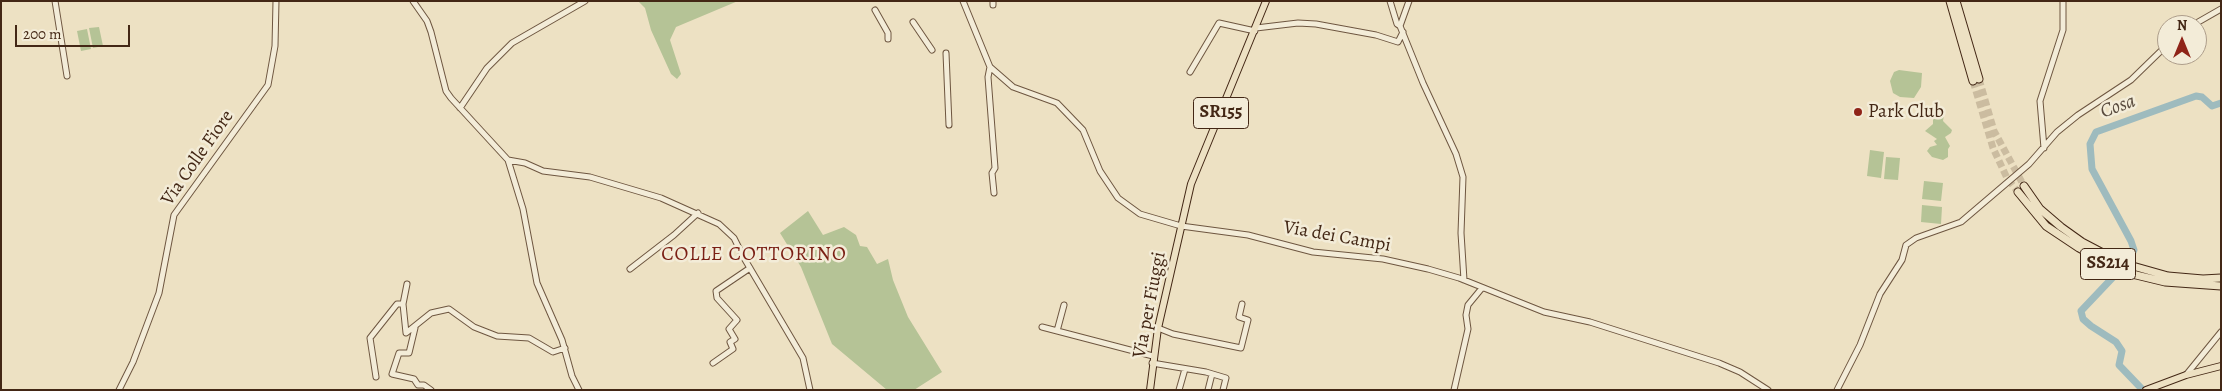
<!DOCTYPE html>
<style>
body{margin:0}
#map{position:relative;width:2222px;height:391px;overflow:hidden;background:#ede1c3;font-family:Alegreya,serif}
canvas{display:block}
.frame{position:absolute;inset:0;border:2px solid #432715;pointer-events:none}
.north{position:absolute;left:2157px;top:15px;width:50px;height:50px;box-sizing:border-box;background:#f3ecd8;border:1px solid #ad9d8a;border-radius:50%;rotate:0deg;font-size:14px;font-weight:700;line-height:20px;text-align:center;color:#432715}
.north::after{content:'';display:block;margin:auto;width:18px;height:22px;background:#8f2418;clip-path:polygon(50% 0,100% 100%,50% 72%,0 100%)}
.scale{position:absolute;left:15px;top:25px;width:115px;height:22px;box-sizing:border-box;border:2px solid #432715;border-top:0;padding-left:6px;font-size:15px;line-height:18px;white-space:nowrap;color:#432715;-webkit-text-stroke:4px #f3ecd8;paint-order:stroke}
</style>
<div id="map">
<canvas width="2222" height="391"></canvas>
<div class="frame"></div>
<div class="north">N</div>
<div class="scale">200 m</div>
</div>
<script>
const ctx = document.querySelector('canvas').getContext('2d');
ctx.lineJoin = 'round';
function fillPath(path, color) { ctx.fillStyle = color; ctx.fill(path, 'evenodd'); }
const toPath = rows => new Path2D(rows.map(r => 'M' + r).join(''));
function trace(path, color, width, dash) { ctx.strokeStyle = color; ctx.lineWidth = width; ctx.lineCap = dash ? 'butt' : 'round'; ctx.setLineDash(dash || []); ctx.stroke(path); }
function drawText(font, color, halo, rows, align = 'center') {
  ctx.font = font + ' Alegreya,serif'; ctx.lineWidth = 5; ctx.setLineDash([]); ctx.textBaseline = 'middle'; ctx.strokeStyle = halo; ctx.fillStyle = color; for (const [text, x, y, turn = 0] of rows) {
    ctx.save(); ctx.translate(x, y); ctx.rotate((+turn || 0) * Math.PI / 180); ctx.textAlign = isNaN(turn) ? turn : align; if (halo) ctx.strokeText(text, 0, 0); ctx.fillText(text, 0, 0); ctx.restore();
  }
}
fillPath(toPath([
 [638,1,738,1,676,27,670,40,681,74,677,79,671,74,651,30,645,8],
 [99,27,103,46,93,48,89,28],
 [87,29,91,49,81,51,77,31],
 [1899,70,1922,73,1921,87,1914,98,1900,97,1893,93,1890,81,1894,72],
 [1933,115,1944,115,1943,121,1952,130,1951,133,1945,137,1950,146,1948,149,1948,157,1943,160,1932,157,1927,151,1930,147,1937,145,1934,141,1937,139,1925,131,1933,124],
 [1870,150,1884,152,1881,178,1867,176],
 [1886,157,1900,158,1898,180,1884,179],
 [1924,181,1943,183,1941,201,1922,199],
 [1922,205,1942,207,1941,224,1921,222],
 [808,211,823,235,844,227,856,235,860,246,867,247,877,264,888,259,893,280,908,317,942,372,914,390,887,390,832,344,801,267,780,233]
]), '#b5c396');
trace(toPath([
 [2129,260,2134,250,2131,241,2092,169,2090,144,2096,132,2196,96,2202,97,2212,106,2221,103],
 [2117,273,2081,311,2083,319,2091,326,2116,342,2122,351,2119,365,2141,388]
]), '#9ebbbe', 7);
trace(toPath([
 [1979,79,1994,131,2024,186],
 [1973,81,1993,148,2007,178,2018,192]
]), '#cbbca0', 7, [7, 3.5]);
const minor = toPath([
 [55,1,67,76],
 [413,1,427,21,431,32,446,91,451,98,508,160],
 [963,1,990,67,1013,87,1057,103,1083,130,1100,171,1118,198,1140,214,1181,226,1248,235,1313,252,1383,259,1428,269,1459,278,1544,312,1590,322,1719,363,1740,372,1768,390],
 [993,1,993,5],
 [1390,1,1397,24,1400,26],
 [1409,1,1400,26,1423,83,1456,154,1463,177,1461,233,1464,280],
 [875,10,888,33,888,39],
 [913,22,932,50],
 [2193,25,2221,9],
 [1256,28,1298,23,1316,24,1376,35,1398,42,1403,32],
 [946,53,949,125],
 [990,67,988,77,995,168,992,173,994,193],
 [1190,72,1219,23,1255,31],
 [460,108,487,68,512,43,585,1],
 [2044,148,2040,101,2063,30,2063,1],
 [630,269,674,235,698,213],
 [407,284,403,304,406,333,431,313,449,309,474,327,497,336,529,338,553,352,565,348],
 [1042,327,1153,356],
 [415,328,409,353,399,353,392,374,414,379,418,385,424,385,431,390],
 [1158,328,1173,334,1241,348,1248,320,1239,317,1242,304],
 [1057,331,1064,305],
 [713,363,733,349,730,342,735,339,729,329,737,320,717,298,716,291,750,268],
 [1152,363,1206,372,1226,378,1223,390],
 [2186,375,2221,332],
 [376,377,370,338,397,304,403,304],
 [119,390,133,362,159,293,174,215,268,85,275,46,276,1],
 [579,390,572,376,562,340,537,283,523,209,508,160,525,163,543,171,590,177,661,198,719,224,734,238,744,258,803,358,810,390],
 [1179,390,1185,369],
 [1208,390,1212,374],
 [1454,390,1468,329,1466,315,1468,305,1482,288],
 [1837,390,1860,345,1880,294,1902,260,1906,245,1916,238,1961,222,2029,164,2057,132,2078,115,2131,80,2167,45]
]);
const major = toPath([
 [1150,390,1158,328,1191,184,1266,1],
 [2146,390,2186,375,2221,366]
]);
const highway = toPath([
 [1950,1,1973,81],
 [1956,1,1979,79],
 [2024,186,2040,209,2061,227,2082,242,2122,263,2168,276,2203,279,2221,278],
 [2018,192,2046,226,2079,248,2105,262,2136,275,2165,282,2221,286]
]);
trace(minor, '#6e5640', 7);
trace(major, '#432715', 8);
trace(highway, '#432715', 9);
trace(minor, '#f3ecd8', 5);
trace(major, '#ede1c3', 6);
trace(highway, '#ede1c3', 7);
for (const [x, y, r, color] of [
 [1858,112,5,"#8f2418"]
]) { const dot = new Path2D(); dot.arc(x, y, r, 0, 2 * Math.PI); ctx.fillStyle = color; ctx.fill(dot); trace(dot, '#f3ecd8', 2); }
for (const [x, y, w] of [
 [1221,113,55],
 [2108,264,55]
]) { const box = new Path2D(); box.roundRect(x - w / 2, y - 15.5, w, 31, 4); ctx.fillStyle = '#f3ecd8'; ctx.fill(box); trace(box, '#432715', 1); }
drawText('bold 18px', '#432715', null, [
 ["SR155",1221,113],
 ["SS214",2108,264]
]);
drawText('19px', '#432715', '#f3ecd8', [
 ["Park Club",1868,112]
], 'left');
drawText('19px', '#432715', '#f3ecd8', [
 ["Via Colle Fiore",198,158,-55],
 ["Via dei Campi",1337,237,10],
 ["Via per Fiuggi",1150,305,-79]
]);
drawText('italic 20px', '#5a4c3f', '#f3ecd8', [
 ["Cosa",2118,107,-20]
]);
ctx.letterSpacing = '1px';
drawText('20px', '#7a1f14', '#f3ecd8', [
 ["COLLE COTTORINO",754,255]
]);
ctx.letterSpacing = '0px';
</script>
